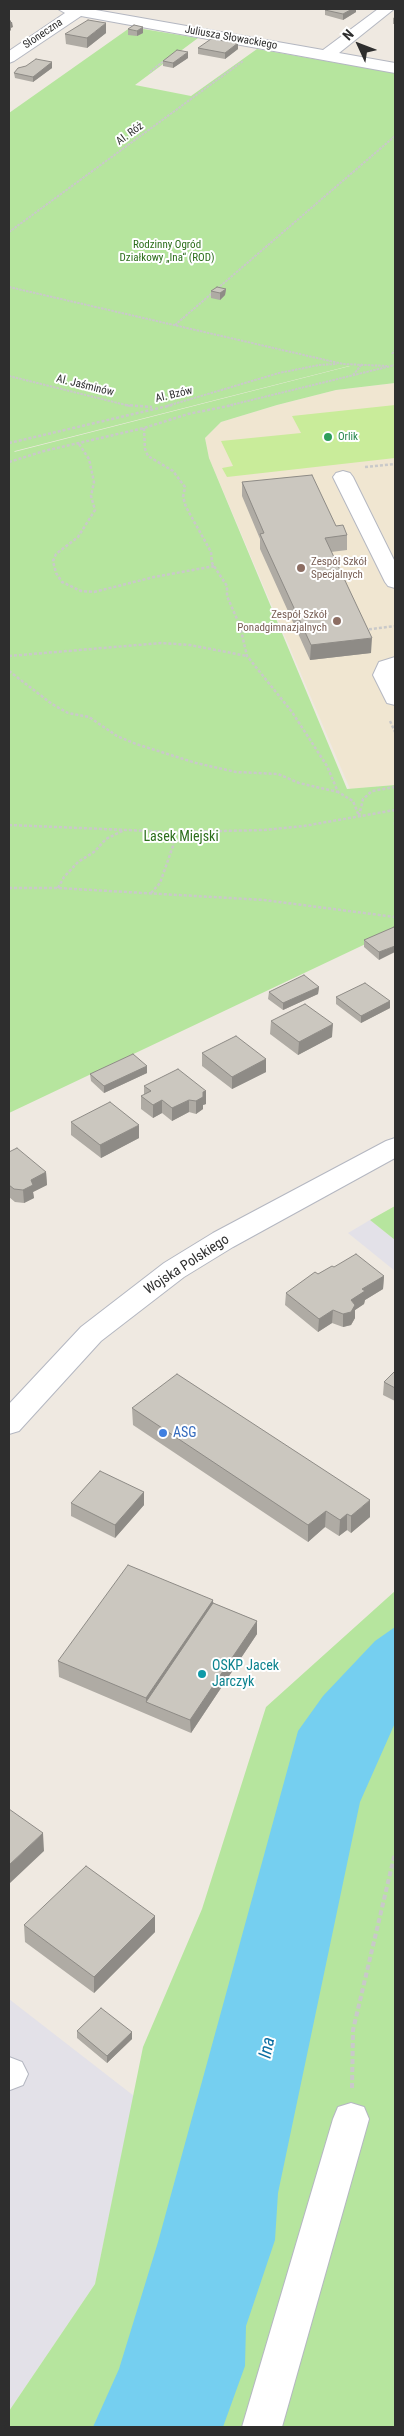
<!DOCTYPE html>
<meta charset="utf-8">
<style>
body{margin:0}
#map{position:relative;width:404px;height:2436px;overflow:hidden;background:#efe9e1;font-family:"Roboto Condensed",sans-serif}
canvas{display:block}
.frame{position:absolute;inset:0;border:10px solid #2e2e2e;pointer-events:none}
.north{position:absolute;left:334px;top:20px;width:50px;height:50px;-webkit-text-stroke:4px #fff;paint-order:stroke;rotate:313deg;font-size:14px;font-weight:700;line-height:20px;text-align:center;color:#2e2e2e}
.north::after{content:'';display:block;margin:auto;width:18px;height:22px;background:#2e2e2e;clip-path:polygon(50% 0,100% 100%,50% 72%,0 100%)}
</style>
<div id="map">
<canvas width="404" height="2436"></canvas>
<div class="frame"></div>
<div class="north">N</div>
</div>
<script>
const ctx = document.querySelector('canvas').getContext('2d');
ctx.lineJoin = 'round';
function fillPath(path, color) { ctx.fillStyle = color; ctx.fill(path, 'evenodd'); }
const toPath = rows => new Path2D(rows.map(r => 'M' + r).join(''));
function trace(path, color, width, dash) { ctx.strokeStyle = color; ctx.lineWidth = width; ctx.lineCap = dash ? 'butt' : 'round'; ctx.setLineDash(dash || []); ctx.stroke(path); }
function drawText(font, color, halo, rows, align = 'center') {
  ctx.font = font + ' "Roboto Condensed",sans-serif'; ctx.lineWidth = 4; ctx.setLineDash([]); ctx.textBaseline = 'middle'; ctx.strokeStyle = halo; ctx.fillStyle = color; for (const [text, x, y, turn = 0] of rows) {
    ctx.save(); ctx.translate(x, y); ctx.rotate((+turn || 0) * Math.PI / 180); ctx.textAlign = isNaN(turn) ? turn : align; if (halo) ctx.strokeText(text, 0, 0); ctx.fillText(text, 0, 0); ctx.restore();
  }
}
fillPath(toPath([
 [370,1220,395,1240,395,1271,348,1233],
 [9,1999,134,2096,95,2284,9,2411]
]), '#e3e1e8');
fillPath(toPath([
 [395,383,395,785,350,789,209,458,205,438,221,422,277,405,336,390]
]), '#f0e6d1');
fillPath(toPath([
 [131,27,198,38,135,85,191,96,257,49,395,73,395,383,336,390,277,405,221,422,205,438,209,458,347,789,395,785,395,930,9,1113,9,113],
 [349,366,350,366,14,452,15,451],
 [395,1206,395,1240,370,1220],
 [395,1591,395,2427,9,2427,9,2411,95,2284,143,2047,202,1909,266,1707]
]), '#b6e59e');
fillPath(toPath([
 [395,405,395,458,227,477,222,468,233,466,221,441,301,433,292,416]
]), '#c9ec9a');
fillPath(toPath([
 [395,1627,395,1723,360,1802,278,2193,275,2240,246,2326,245,2366,223,2427,93,2427,119,2369,158,2242,298,1731,323,1696,375,1641]
]), '#75cff0');
const minor = toPath([
 [58,9,90,9,323,50,378,9,394,9,339,53,395,63,395,73,81,16,14,61,9,63,9,51,65,13,58,9],
 [343,471,350,473,353,477,395,562,395,588,388,586,385,582,333,477,336,473,343,471],
 [395,657,395,705,387,703,373,675,379,662,395,657],
 [395,1138,395,1158,233,1247,184,1277,101,1341,19,1431,9,1434,9,1404,81,1327,164,1263,213,1233,386,1141,395,1138],
 [9,2057,22,2062,28,2074,23,2085,10,2090,9,2057],
 [351,2103,364,2107,369,2119,282,2427,242,2427,333,2119,338,2107,351,2103]
]);
trace(minor, '#b4b7c1', 2);
trace(toPath([
 [150,72,165,60],
 [9,232,243,61],
 [9,287,343,364,387,366],
 [175,325,395,136],
 [392,354,395,350],
 [353,375,362,364],
 [9,376,130,406],
 [167,406,279,373,319,365,337,364],
 [227,406,395,365]
]), '#c9c9c9', 2, [2.5, 1]);
trace(toPath([
 [125,405,152,407],
 [144,428,145,449,148,456,173,471,185,487,183,497,186,507,211,552,212,563,227,586,227,596,240,626,247,656,292,712,327,766,338,792,353,801,359,816],
 [9,443,172,405],
 [79,444,89,459,94,482,91,496,95,510,78,537,56,554,53,561,56,573,62,582,81,591,94,592,154,577,215,566],
 [9,462,44,451,144,428,188,414,233,405],
 [365,467,395,464],
 [341,577,365,574],
 [364,630,395,626],
 [9,656,161,643,190,645,247,656],
 [9,671,52,704,68,713,89,717,117,736,136,744,196,763,236,772,278,774,299,783,338,792],
 [390,721,395,732],
 [359,816,363,799,372,791,395,787],
 [395,817,395,827],
 [9,825,174,832,264,830,304,826,395,810],
 [9,888,58,888,264,900,395,917],
 [58,888,64,877,78,862,94,852,106,839,124,830],
 [151,893,160,883,173,846,174,832]
]), '#c9c9c9', 2.5, [3, 2]);
trace(toPath([
 [352,2088,353,2030,395,1853]
]), '#c9c9c9', 4, [5, 3]);
fillPath(minor, '#fff');
fillPath(toPath([
 [325,10,356,12,343,20,325,15],
 [395,17,395,24,393,24,393,18],
 [128,29,143,33,137,36,128,35],
 [106,33,87,48,66,44,65,34],
 [238,43,238,49,225,59,198,54,198,48],
 [188,58,173,68,163,66,163,61],
 [52,62,52,68,33,82,15,78,14,73],
 [226,289,225,295,220,300,211,298,211,291],
 [242,482,336,526,347,535,347,550,331,552,371,653,310,660,260,549,260,539,242,496],
 [395,929,379,960,364,947,364,940],
 [319,987,318,994,283,1010,268,999,269,992],
 [336,997,390,1001,390,1008,361,1023,336,1004],
 [271,1021,332,1037,298,1055,270,1034],
 [202,1053,266,1059,266,1072,232,1089,202,1066],
 [147,1066,147,1073,104,1093,91,1081,90,1074],
 [144,1086,206,1091,206,1104,203,1105,203,1109,196,1114,189,1112,172,1121,162,1113,153,1118,141,1109,141,1096,144,1095],
 [71,1122,139,1138,101,1158,71,1135],
 [9,1152,46,1172,47,1185,33,1192,34,1198,24,1203,15,1202,9,1197],
 [334,1267,384,1276,383,1289,365,1300,364,1304,355,1310,355,1318,351,1325,343,1327,332,1323,318,1332,285,1305,286,1293,318,1274],
 [395,1371,395,1401,383,1395,384,1382],
 [132,1408,370,1517,351,1533,347,1530,339,1536,325,1527,308,1542,133,1425],
 [144,1492,144,1505,115,1538,71,1516,71,1503],
 [213,1600,213,1603,257,1621,257,1634,191,1733,59,1677,58,1661],
 [24,1925,155,1932,94,1993,25,1942],
 [77,2031,132,2032,132,2039,107,2063,77,2038]
]), '#afaba4');
fillPath(toPath([
 [352,9,356,9,356,12,343,20,343,14],
 [11,20,11,22,12,22,13,27,11,28,11,30,9,32,9,22],
 [106,23,106,33,87,48,87,38],
 [143,27,143,33,137,36,137,31],
 [238,43,238,49,225,59,225,53],
 [188,52,188,58,173,68,173,63],
 [52,62,52,68,33,82,33,77],
 [226,289,225,295,220,300,220,293],
 [372,638,371,653,310,660,311,645],
 [395,946,395,952,379,960,379,952],
 [319,987,318,994,283,1010,283,1003],
 [390,1001,390,1008,361,1023,361,1016],
 [333,1024,332,1037,298,1055,299,1042],
 [266,1059,266,1072,232,1089,232,1077],
 [147,1066,147,1073,104,1093,104,1086],
 [206,1091,206,1104,203,1105,203,1109,196,1114,196,1101,203,1092],
 [162,1100,162,1113,153,1118,153,1105],
 [189,1100,189,1112,172,1121,172,1108],
 [139,1125,139,1138,101,1158,100,1145],
 [46,1172,47,1185,33,1192,34,1198,24,1203,23,1190,31,1180],
 [384,1276,383,1289,365,1300,364,1304,355,1310,355,1318,351,1325,343,1327,343,1314,351,1300,362,1289],
 [333,1310,332,1323,318,1332,319,1319],
 [144,1492,144,1505,115,1538,115,1525],
 [370,1500,370,1517,351,1533,351,1516],
 [326,1511,325,1527,308,1542,308,1525],
 [347,1514,347,1530,339,1536,340,1520],
 [213,1600,213,1616,146,1702,146,1698],
 [257,1621,257,1634,191,1733,190,1720],
 [43,1833,44,1851,9,1884,9,1865],
 [155,1916,155,1932,94,1993,94,1977],
 [132,2032,132,2039,107,2063,107,2056]
]), '#8e8b86');
const building = toPath([
 [327,9,352,9,343,14,325,10,327,9],
 [88,20,106,23,87,38,65,34,88,20],
 [134,25,143,27,137,31,128,29,134,25],
 [211,39,238,43,225,53,198,48,211,39],
 [177,50,188,52,173,63,163,61,177,50],
 [36,59,52,62,33,77,14,73,18,68,26,66,36,59],
 [217,287,226,289,220,293,211,291,217,287],
 [312,475,336,526,343,525,347,535,325,538,372,638,311,645,260,534,264,533,242,482,312,475],
 [394,927,395,929,395,946,379,952,364,940,394,927],
 [304,975,319,987,283,1003,269,992,304,975],
 [365,983,390,1001,361,1016,336,997,365,983],
 [305,1004,333,1024,299,1042,271,1021,305,1004],
 [236,1036,266,1059,232,1077,202,1053,236,1036],
 [133,1054,147,1066,104,1086,90,1074,133,1054],
 [178,1069,206,1091,203,1092,203,1097,196,1101,189,1100,172,1108,162,1100,153,1105,141,1096,151,1091,144,1086,178,1069],
 [110,1102,139,1125,100,1145,71,1122,110,1102],
 [17,1148,46,1172,31,1180,33,1185,23,1190,14,1189,9,1185,9,1152,17,1148],
 [356,1254,384,1276,362,1289,365,1291,351,1300,355,1305,351,1312,343,1314,333,1310,319,1319,286,1293,315,1272,318,1274,332,1266,334,1267,356,1254],
 [395,1371,395,1388,384,1382,395,1371],
 [177,1374,370,1500,351,1516,347,1514,340,1520,326,1511,308,1525,132,1408,177,1374],
 [100,1471,144,1492,115,1525,71,1503,100,1471],
 [128,1565,213,1600,146,1698,58,1661,128,1565],
 [213,1603,257,1621,190,1720,146,1702,213,1603],
 [9,1809,43,1833,9,1865,9,1809],
 [86,1866,155,1916,94,1977,24,1925,86,1866],
 [101,2008,132,2032,107,2056,77,2031,101,2008]
]);
fillPath(building, '#cbc7bf');
trace(building, '#8e8b86', 1);
for (const [x, y, r, color] of [
 [328,437,5,"#2e9e5b"],
 [301,568,5,"#8d6e63"],
 [337,621,5,"#8d6e63"],
 [163,1433,5,"#3f7fe0"],
 [202,1674,5,"#0f9aa8"]
]) { const dot = new Path2D(); dot.arc(x, y, r, 0, 2 * Math.PI); ctx.fillStyle = color; ctx.fill(dot); trace(dot, '#fff', 2); }
drawText('11px', '#2e2e2e', '#fff', [
 ["Słoneczna",43,34,-34],
 ["Juliusza Słowackiego",231,38,10],
 ["Al. Róż",130,134,-36],
 ["Al. Jaśminów",85,386,14],
 ["Al. Bzów",174,395,-13]
]);
drawText('11px', '#2c6e1b', '#fff', [
 ["Rodzinny Ogród",167,245],
 ["Działkowy „Ina“ (ROD)",167,258]
]);
drawText('11px', '#27864d', '#fff', [
 ["Orlik",338,437]
], 'left');
drawText('11px', '#785e54', '#fff', [
 ["Zespół Szkół",311,562],
 ["Specjalnych",311,575],
 ["Zespół Szkół",327,615,"right"],
 ["Ponadgimnazjalnych",327,628,"right"]
], 'left');
drawText('14px', '#2c6e1b', '#fff', [
 ["Lasek Miejski",181,837]
]);
drawText('14px', '#2e2e2e', '#fff', [
 ["Wojska Polskiego",187,1265,-33]
]);
drawText('14px', '#366cbe', '#fff', [
 ["ASG",173,1433]
], 'left');
drawText('14px', '#0d838f', '#fff', [
 ["OSKP Jacek",212,1666],
 ["Jarczyk",212,1682]
], 'left');
drawText('italic 18px', '#0d6fa3', '#fff', [
 ["Ina",268,2048,-78]
]);
</script>
